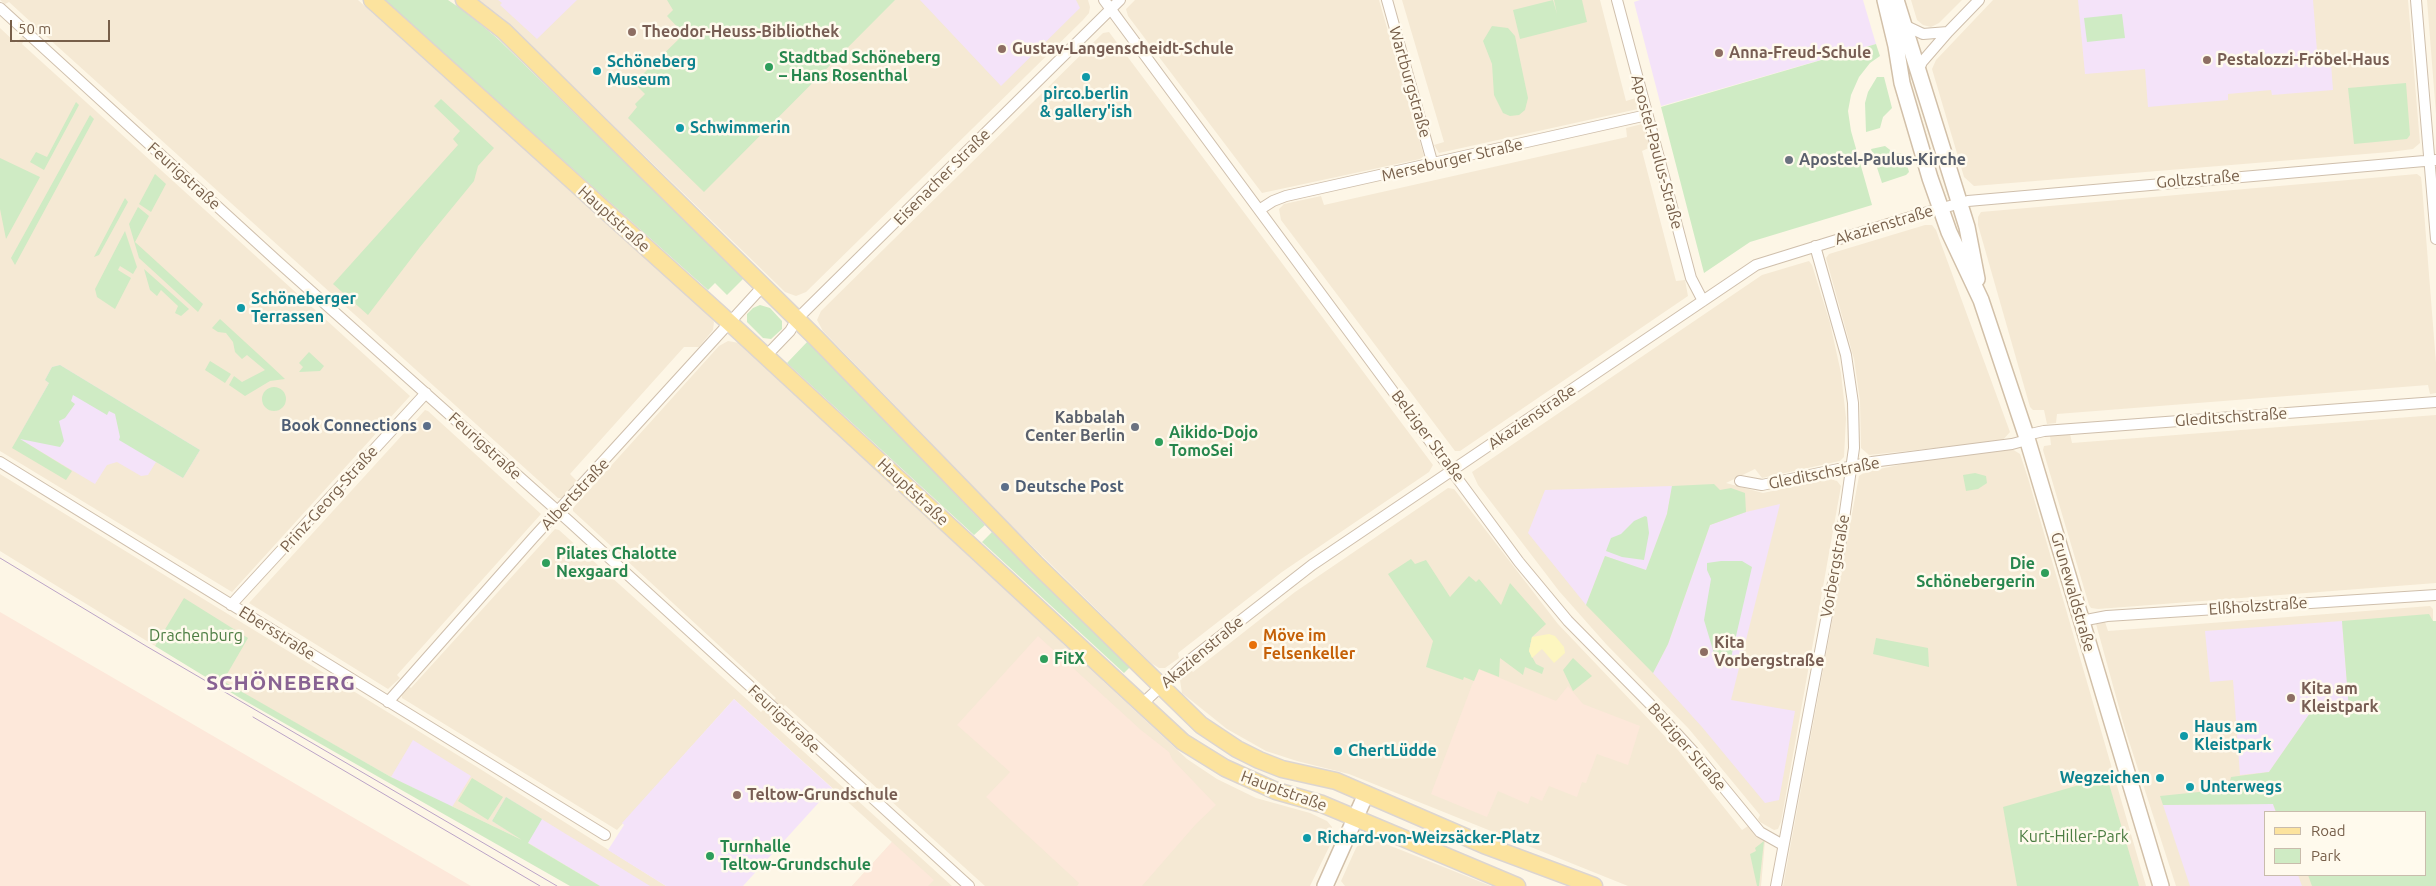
<!DOCTYPE html>
<meta charset="utf-8">
<style>
body{margin:0}
#map{position:relative;width:2436px;height:886px;overflow:hidden;background:#fdf6e6;font-family:Ubuntu,sans-serif}
canvas{display:block}
.legend{position:absolute;left:2264px;top:811px;width:162px;height:65px;box-sizing:border-box;background:#fffaed;border:1px solid #c9bcac;margin:0;padding:6px 9px;list-style:none;font-size:15px;color:#775f4a}
.legend li{display:flex;align-items:center;gap:10px;height:25px}
.legend b{width:25px;border:1px solid #c9bcac}
.scale{position:absolute;left:10px;top:20px;width:100px;height:22px;box-sizing:border-box;border:2px solid #775f4a;border-top:0;padding-left:6px;font-size:15px;line-height:18px;white-space:nowrap;color:#775f4a;-webkit-text-stroke:4px #fffaed;paint-order:stroke}
</style>
<div id="map">
<canvas width="2436" height="886"></canvas>
<ul class="legend">
<li><b style="height:6px;background:#fce39e"></b>Road</li>
<li><b style="height:14px;background:#cfebc4"></b>Park</li>
</ul>
<div class="scale">50 m</div>
</div>
<script>
const ctx = document.querySelector('canvas').getContext('2d');
ctx.lineJoin = 'round';
function fillPath(path, color) { ctx.fillStyle = color; ctx.fill(path, 'evenodd'); }
const toPath = rows => new Path2D(rows.map(r => 'M' + r).join(''));
function trace(path, color, width, dash) { ctx.strokeStyle = color; ctx.lineWidth = width; ctx.lineCap = dash ? 'butt' : 'round'; ctx.setLineDash(dash || []); ctx.stroke(path); }
function drawText(font, color, halo, rows, align = 'center') {
  ctx.font = font + ' Ubuntu,sans-serif'; ctx.lineWidth = 5; ctx.setLineDash([]); ctx.textBaseline = 'middle'; ctx.strokeStyle = halo; ctx.fillStyle = color; for (const [text, x, y, turn = 0] of rows) {
    ctx.save(); ctx.translate(x, y); ctx.rotate((+turn || 0) * Math.PI / 180); ctx.textAlign = isNaN(turn) ? turn : align; if (halo) ctx.strokeText(text, 0, 0); ctx.fillText(text, 0, 0); ctx.restore();
  }
}
fillPath(toPath([
 [0,0,358,0,711,317,714,322,713,330,699,347,684,347,570,474,577,481,562,498,558,498,37,28,32,28,33,24,9,2,5,4],
 [479,0,1088,0,1090,7,1089,13,1083,20,806,292,796,296,785,292,504,19],
 [1135,0,1379,0,1424,156,1420,159,1262,193,1128,16,1126,9],
 [1402,0,1600,0,1626,101,1636,98,1638,109,1439,153,1434,145,1444,142],
 [1911,0,1962,0,1939,23,1931,27,1923,25,1917,20],
 [1993,0,2408,0,2420,143,2413,149,2390,152,1974,186,1964,177,1932,69,1936,60],
 [2427,0,2436,0,2436,114],
 [0,28,16,43,22,37,25,38,22,44,410,396,232,592,0,451],
 [1109,32,1433,465,1429,472,1282,572,1178,653,1179,658,1165,668,1159,668,1151,663,1002,516,823,331,817,320,821,311,1103,33],
 [1642,124,1646,128,1651,147,1642,151,1676,281,1685,280,1688,296,1460,451,1455,451,1281,220,1279,209,1284,204,1321,196,1324,205,1627,137,1626,128],
 [2417,174,2421,177,2422,186,2436,363,2436,393,2430,394,2428,385,2057,414,2056,423,2047,424,2044,410,2033,410,2030,407,1978,225,1978,217,1981,212],
 [1925,225,1932,225,1936,230,2010,432,2002,441,1869,455,1861,448,1860,401,1854,359,1826,258,1829,254],
 [1809,261,1812,265,1830,323,1841,373,1846,418,1844,457,1840,461,1762,478,1755,469,1726,483,1763,493,1830,479,1837,481,1841,486,1781,822,1778,829,1774,830,1760,822,1758,819,1760,815,1689,729,1606,644,1559,591,1478,485,1472,472,1762,275],
 [728,341,739,343,1187,759,1217,779,1256,798,1310,813,1327,821,1332,827,1333,839,1310,886,985,886,785,705,782,708,773,701,776,698,573,511,573,508,719,346],
 [425,410,428,411,541,514,397,675,400,678,388,689,249,603],
 [2436,415,2436,583,2098,609,2091,608,2089,605,2043,450,2044,446,2051,445,2050,436,2070,434,2072,443],
 [2012,449,2020,454,2028,478,2146,886,1783,886,1859,476,1865,472,1913,462],
 [0,474,477,767,666,886,600,886,528,843,391,777,156,644,155,646,34,572,0,551],
 [1448,488,1454,489,1558,624,1678,750,1742,830,1748,826,1765,841,1761,886,1628,886,1349,774,1297,761,1266,751,1227,729,1182,693,1180,680,1187,671,1190,669,1193,672,1295,592],
 [555,529,559,530,761,712,764,709,775,719,772,723,952,886,852,886,892,842,734,699,617,830,402,698,401,693,408,686,411,688],
 [2430,606,2433,609,2433,621,2436,621,2436,886,2176,886,2125,729,2096,624,2105,622,2108,631],
 [2265,812,2425,812,2425,875,2265,875],
 [1370,838,1381,842,1491,886,1345,886,1341,881,1356,848,1363,840]
]), '#f5e9d4');
fillPath(toPath([
 [0,612,471,886,0,886],
 [1038,636,1141,730,1169,752,1172,759,1216,805,1196,824,1142,886,1077,886,1079,883,986,797,1010,772,957,725],
 [1478,669,1556,701,1568,686,1583,704,1640,726,1628,765,1597,754,1586,783,1582,782,1577,797,1549,786,1542,801,1531,796,1528,804,1498,791,1487,817,1431,794],
 [892,842,934,880,928,886,852,886]
]), '#fde8da');
fillPath(toPath([
 [498,0,577,0,537,39,500,5,502,3],
 [920,0,1076,0,1080,8,1001,86],
 [1640,0,1863,0,1876,44,1661,106,1634,2],
 [2078,0,2313,0,2317,51,2330,50,2333,90,2272,95,2271,90,2228,94,2228,100,2148,107,2145,69,2085,74],
 [60,365,200,450,183,478,156,462,148,475,141,476,117,462,107,465,95,484,18,438,49,383,45,380,52,367],
 [1672,486,1667,514,1646,571,1605,556,1586,605,1528,533,1545,490],
 [1780,504,1731,700,1795,711,1779,800,1765,803,1702,727,1653,673,1668,644,1710,525,1746,512],
 [2342,621,2349,709,2310,713,2269,772,2240,775,2233,680,2210,682,2205,631],
 [734,699,832,788,743,886,666,886,608,850,624,825,622,823],
 [413,740,471,776,452,807,391,777],
 [506,797,650,886,600,886,492,821],
 [2273,804,2276,812,2265,812,2265,875,2298,875,2302,886,2190,886,2163,805]
]), '#f4e3f9');
fillPath(toPath([
 [384,0,448,0,467,13,497,38,744,278,727,295,715,283,708,290],
 [667,0,895,0,704,192,628,118,637,107,635,104,645,94,637,86,645,77,643,74,684,34,667,16,673,10],
 [1553,0,1557,14,1554,0,1582,0,1587,22,1520,39,1513,10],
 [2122,14,2125,38,2087,42,2084,18],
 [1492,26,1508,28,1515,36,1528,98,1525,110,1519,115,1510,116,1503,113,1494,95,1492,64,1483,41],
 [1876,44,1880,56,1870,63,1859,77,1851,95,1848,111,1851,131,1872,205,1750,242,1704,273,1661,107],
 [1877,77,1884,77,1892,108,1883,117,1880,128,1866,132,1865,103,1868,92],
 [2406,83,2410,135,2407,139,2354,144,2348,88],
 [441,99,494,148,478,166,474,181,420,247,368,315,333,284,458,145,453,139,460,131,434,106],
 [76,102,79,105,44,170,30,162,36,152,47,157],
 [90,115,94,119,15,265,11,258],
 [1885,146,1894,153,1904,154,1909,172,1906,175,1882,183,1871,149],
 [0,158,40,177,6,239,0,209],
 [155,174,166,184,151,212,139,204],
 [125,198,128,202,99,255,94,257],
 [138,207,149,216,135,242,203,304,198,312,139,258,129,224],
 [125,231,137,267,133,274,120,266,118,270,131,278,115,309,97,297,95,289],
 [144,269,189,309,181,316,175,313,178,306,161,290,157,296,150,290],
 [760,305,770,308,782,321,782,329,771,339,763,338,747,322,747,314,753,308],
 [220,319,269,364,285,379,270,381,245,396,229,385,234,376,242,382,265,370,247,355,242,359,235,352,233,342,226,333,218,332,212,328],
 [808,341,985,525,974,535,787,363],
 [309,352,324,366,320,371,299,372,303,367,299,363],
 [210,361,231,374,225,383,205,370],
 [60,365,200,450,183,478,119,440,120,437,115,414,109,411,107,415,73,395,71,401,75,404,65,418,59,421,64,441,60,447,20,439,72,471,66,480,12,448,49,383,45,380,52,367],
 '262 399a12 12 0 1 1 24 0a12 12 0 1 1-24 0Z',
 [1975,473,1986,476,1987,483,1978,489,1966,491,1963,475],
 [1714,484,1720,490,1731,488,1745,493,1746,512,1710,525,1668,644,1653,673,1586,605,1605,556,1646,570,1667,514,1672,486],
 [1645,516,1647,517,1649,533,1644,560,1622,557,1606,551,1611,538,1621,534,1634,521],
 [992,532,1130,667,1124,673,982,542],
 [1411,559,1415,564,1426,560,1450,597,1469,576,1476,582,1479,579,1501,605,1510,583,1546,624,1532,637,1529,651,1536,664,1544,668,1542,674,1525,667,1523,675,1500,658,1499,677,1479,669,1474,681,1464,677,1463,680,1426,667,1433,641,1388,574],
 [1721,561,1742,561,1752,567,1730,662,1725,664,1719,663,1715,657,1704,620,1711,579,1707,570,1707,563],
 [184,598,248,638,223,681,391,777,522,840,492,821,506,797,542,819,528,843,600,886,570,886,240,698,155,646],
 [2429,614,2433,621,2436,621,2436,886,2312,886,2308,875,2425,875,2425,812,2276,812,2273,804,2163,805,2160,796,2228,789,2231,777,2269,772,2310,713,2349,709,2342,621],
 [1876,638,1928,648,1929,667,1873,654],
 [1573,658,1592,676,1573,691,1563,670],
 [2107,777,2139,886,2017,886,2003,807],
 [472,778,503,797,488,820,458,801],
 [1764,841,1759,886,1757,886,1750,854,1756,851,1755,848]
]), '#cfebc4');
fillPath(toPath([
 [1549,634,1555,636,1564,647,1565,653,1554,663,1542,649,1532,658,1529,651,1532,637]
]), '#fdf6c0');
const street = toPath([
 [1104,0,1519,562,1568,621,1650,704,1701,760,1760,832,1783,845],
 [1387,0,1433,165],
 [1617,0,1691,278,1703,301],
 [2416,0,2436,239],
 [0,8,276,260,570,522,969,886],
 [1904,25,1923,34,1948,32],
 [1918,71,1922,62,1948,32,1979,0],
 [1259,210,1273,201,1286,196,1647,115],
 [766,356,790,331,797,319,1120,0],
 [2026,435,2044,431,2436,402],
 [0,462,605,835],
 [1740,481,1762,485,1872,462,2012,444,2027,440],
 [231,605,426,393],
 [2081,621,2107,616,2436,595],
 [388,702,533,538,763,286],
 [1142,704,1186,663,1312,565,1756,265,1917,215,1968,201,2436,160],
 [1776,886,1841,540,1854,448,1853,403,1846,355,1815,246]
]);
const secondary = toPath([
 [1885,0,1896,46,1902,83,1930,178,1949,232,1981,300,2026,435,2161,886],
 [1896,0,1967,227,1977,279],
 [1325,886,1366,794]
]);
const primary = toPath([
 [372,0,730,323,1183,742,1225,768,1276,791,1322,804,1517,886],
 [464,0,504,31,816,338,1035,563,1201,725,1237,749,1259,760,1282,769,1336,781,1484,845,1594,886]
]);
trace(street, '#cfbfac', 12);
trace(secondary, '#d2c0a9', 18);
trace(primary, '#dcd5d0', 19);
trace(street, '#fff', 10);
trace(secondary, '#fff', 15);
trace(primary, '#fce39e', 16);
trace(toPath([
 [0,558,146,646,557,886],
 [253,717,540,886]
]), '#bba4c7', 1);
for (const [x, y, r, color] of [
 [632,32,5,"#8d6e63"],
 [1002,49,5,"#8d6e63"],
 [1719,53,5,"#8d6e63"],
 [2207,60,5,"#8d6e63"],
 [769,67,5,"#2e9e5b"],
 [597,71,5,"#0f9aa8"],
 [1086,77,5,"#0f9aa8"],
 [680,128,5,"#0f9aa8"],
 [1789,160,5,"#6b7280"],
 [241,308,5,"#0f9aa8"],
 [427,426,5,"#5c6f8a"],
 [1135,427,5,"#6b7280"],
 [1159,442,5,"#2e9e5b"],
 [1005,487,5,"#5c6f8a"],
 [546,563,5,"#2e9e5b"],
 [2045,573,5,"#2e9e5b"],
 [1253,645,5,"#e8710a"],
 [1704,652,5,"#8d6e63"],
 [1044,659,5,"#2e9e5b"],
 [2291,698,5,"#8d6e63"],
 [2184,736,5,"#0f9aa8"],
 [1338,751,5,"#0f9aa8"],
 [2160,778,5,"#0f9aa8"],
 [2190,787,5,"#0f9aa8"],
 [737,795,5,"#8d6e63"],
 [1307,838,5,"#0f9aa8"],
 [710,856,5,"#2e9e5b"]
]) { const dot = new Path2D(); dot.arc(x, y, r, 0, 2 * Math.PI); ctx.fillStyle = color; ctx.fill(dot); trace(dot, '#fffaed', 2); }
drawText('bold 16px', '#785e54', '#fffaed', [
 ["Theodor-Heuss-Bibliothek",642,32],
 ["Gustav-Langenscheidt-Schule",1012,49],
 ["Anna-Freud-Schule",1729,53],
 ["Pestalozzi-Fröbel-Haus",2217,60],
 ["Kita",1714,643],
 ["Vorbergstraße",1714,661],
 ["Kita am",2301,689],
 ["Kleistpark",2301,707],
 ["Teltow-Grundschule",747,795]
], 'left');
drawText('bold 16px', '#27864d', '#fffaed', [
 ["Stadtbad Schöneberg",779,58],
 ["– Hans Rosenthal",779,76],
 ["Aikido-Dojo",1169,433],
 ["TomoSei",1169,451],
 ["Pilates Chalotte",556,554],
 ["Nexgaard",556,572],
 ["Die",2035,564,"right"],
 ["Schönebergerin",2035,582,"right"],
 ["FitX",1054,659],
 ["Turnhalle",720,847],
 ["Teltow-Grundschule",720,865]
], 'left');
drawText('bold 16px', '#0d838f', '#fffaed', [
 ["Schöneberg",607,62],
 ["Museum",607,80],
 ["pirco.berlin",1086,94,"center"],
 ["& gallery'ish",1086,112,"center"],
 ["Schwimmerin",690,128],
 ["Schöneberger",251,299],
 ["Terrassen",251,317],
 ["Haus am",2194,727],
 ["Kleistpark",2194,745],
 ["ChertLüdde",1348,751],
 ["Wegzeichen",2150,778,"right"],
 ["Unterwegs",2200,787],
 ["Richard-von-Weizsäcker-Platz",1317,838]
], 'left');
drawText('16px', '#775f4a', '#fffaed', [
 ["Wartburgstraße",1410,82,74],
 ["Apostel-Paulus-Straße",1657,152,75],
 ["Merseburger Straße",1452,160,-13],
 ["Feurigstraße",184,176,42],
 ["Eisenacher Straße",942,177,-45],
 ["Goltzstraße",2198,179,-5],
 ["Hauptstraße",614,219,42],
 ["Akazienstraße",1884,225,-17],
 ["Akazienstraße",1532,417,-34],
 ["Gleditschstraße",2231,417,-4],
 ["Belziger Straße",1428,436,53],
 ["Feurigstraße",485,446,42],
 ["Gleditschstraße",1824,473,-11],
 ["Hauptstraße",913,492,43],
 ["Albertstraße",575,494,-47],
 ["Prinz-Georg-Straße",329,499,-48],
 ["Vorbergstraße",1835,566,-80],
 ["Grunewaldstraße",2073,592,74],
 ["Elßholzstraße",2258,606,-4],
 ["Ebersstraße",277,633,32],
 ["Akazienstraße",1202,652,-40],
 ["Feurigstraße",784,719,43],
 ["Belziger Straße",1687,747,49],
 ["Hauptstraße",1284,791,20]
]);
drawText('bold 16px', '#5b616d', '#fffaed', [
 ["Apostel-Paulus-Kirche",1799,160],
 ["Kabbalah",1125,418,"right"],
 ["Center Berlin",1125,436,"right"]
], 'left');
drawText('bold 16px', '#4e5e75', '#fffaed', [
 ["Book Connections",417,426],
 ["Deutsche Post",1015,487,"left"]
], 'right');
drawText('16px', '#4c7d42', '#fffaed', [
 ["Drachenburg",196,636],
 ["Kurt-Hiller-Park",2074,837]
]);
drawText('bold 16px', '#c56008', '#fffaed', [
 ["Möve im",1263,636],
 ["Felsenkeller",1263,654]
], 'left');
ctx.letterSpacing = '1px';
drawText('bold 21px', '#886293', '#fffaed', [
 ["SCHÖNEBERG",281,683]
]);
ctx.letterSpacing = '0px';
</script>
